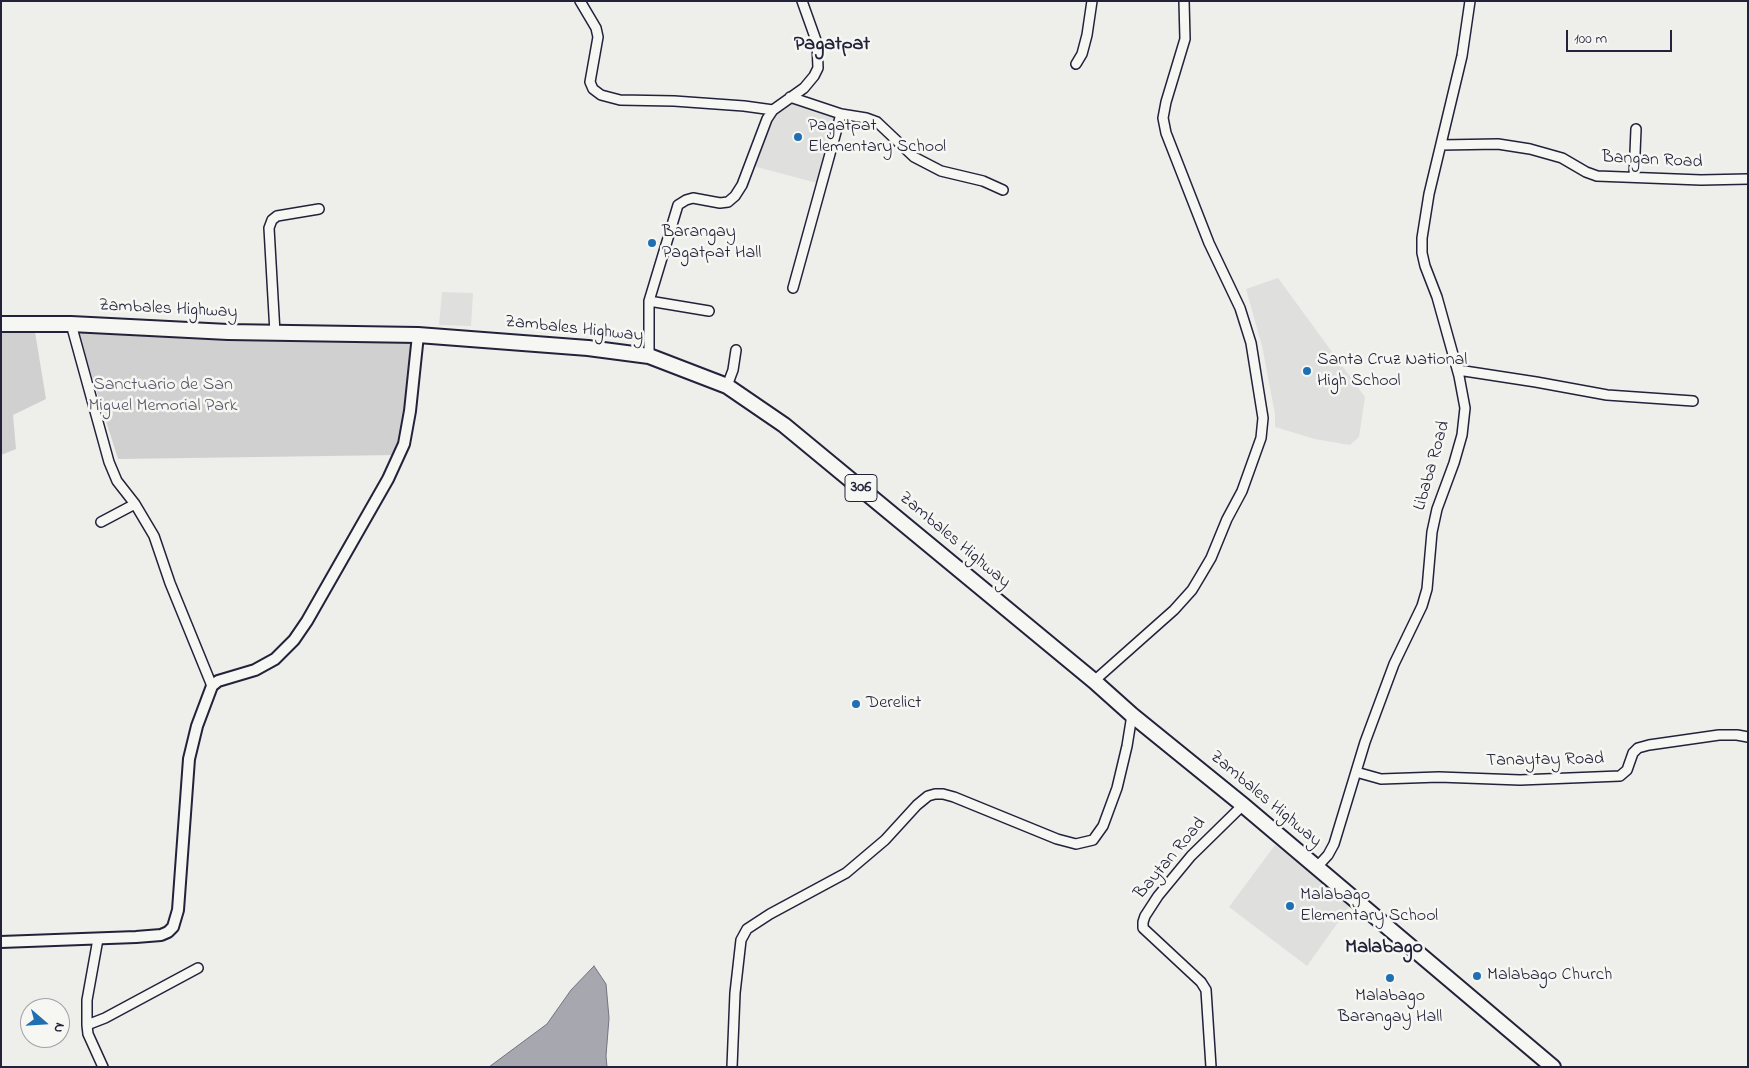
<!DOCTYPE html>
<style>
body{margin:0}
#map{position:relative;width:1749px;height:1068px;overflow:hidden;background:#eeeeeb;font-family:"Indie Flower",sans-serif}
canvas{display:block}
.frame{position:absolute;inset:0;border:2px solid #22223b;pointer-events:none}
.north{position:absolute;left:20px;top:998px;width:50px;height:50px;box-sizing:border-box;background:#f6f6f2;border:1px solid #a1a1a9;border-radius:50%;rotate:109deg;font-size:14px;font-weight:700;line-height:20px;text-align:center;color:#22223b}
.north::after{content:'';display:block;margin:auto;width:18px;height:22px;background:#1f6fb2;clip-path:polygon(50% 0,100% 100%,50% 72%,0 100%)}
.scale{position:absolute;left:1566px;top:30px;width:106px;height:22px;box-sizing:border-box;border:2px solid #22223b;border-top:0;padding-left:6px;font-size:15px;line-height:18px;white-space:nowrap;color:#22223b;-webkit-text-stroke:4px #f6f6f2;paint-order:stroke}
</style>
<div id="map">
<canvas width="1749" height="1068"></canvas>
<div class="frame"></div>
<div class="north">N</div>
<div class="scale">100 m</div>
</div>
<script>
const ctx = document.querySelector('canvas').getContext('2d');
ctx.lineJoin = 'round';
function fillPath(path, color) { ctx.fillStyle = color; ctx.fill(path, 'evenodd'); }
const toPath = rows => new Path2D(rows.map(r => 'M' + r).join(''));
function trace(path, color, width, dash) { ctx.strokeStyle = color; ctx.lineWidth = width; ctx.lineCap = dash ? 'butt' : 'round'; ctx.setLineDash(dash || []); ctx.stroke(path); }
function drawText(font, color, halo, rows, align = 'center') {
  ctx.font = font + ' "Indie Flower",sans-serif'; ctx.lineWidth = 5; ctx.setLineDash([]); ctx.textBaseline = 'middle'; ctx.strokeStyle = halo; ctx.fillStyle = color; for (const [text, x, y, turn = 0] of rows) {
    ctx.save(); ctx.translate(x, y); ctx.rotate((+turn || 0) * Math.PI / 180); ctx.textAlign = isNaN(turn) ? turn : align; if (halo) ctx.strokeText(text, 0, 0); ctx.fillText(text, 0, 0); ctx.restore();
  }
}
fillPath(toPath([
 [791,103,839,116,821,184,753,166,769,117,785,105],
 [1278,278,1365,397,1359,437,1350,445,1315,439,1275,427,1275,414,1262,346,1246,289],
 [442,292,473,293,471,326,439,325],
 [1275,845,1351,904,1307,966,1229,907]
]), '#dfdfde');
fillPath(toPath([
 [1,331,35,332,46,399,13,415,16,449,1,455],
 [78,332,411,343,407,409,397,455,118,459]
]), '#d0d0d1');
const water = toPath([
 [594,966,606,984,609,1018,606,1056,607,1067,489,1067,547,1024,571,990,594,966]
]);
fillPath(water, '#a7a7af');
trace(water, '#727281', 1);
const minor = toPath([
 [580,1,596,28,598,37,590,82,593,89,601,95,620,100,674,101,744,106,773,110],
 [1076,64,1082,54,1087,35,1092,1],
 [790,97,841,114,866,118,877,122,914,157,941,171,983,181,1003,190],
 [1441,145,1498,144,1530,149,1562,158,1586,172,1597,176,1701,180,1748,179],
 [1634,177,1636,129],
 [793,288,841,114],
 [649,301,709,311],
 [71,324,109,462,117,481,135,504,154,536,170,583,212,686],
 [275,333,269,228,272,220,277,216,319,209],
 [649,356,649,301,678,205,686,200,693,198,720,203,728,202,735,196,742,185,767,119,773,110,804,88,814,76,818,68,817,43,802,1],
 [1458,370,1536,382,1607,395,1693,401],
 [727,386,733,370,736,350],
 [101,522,135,504],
 [1094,681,1174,610,1192,590,1201,575,1211,558,1227,519,1242,491,1261,438,1263,418,1251,343,1240,308,1209,243,1166,133,1163,118,1166,102,1185,39,1184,1],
 [1356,772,1381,779,1439,777,1520,780,1620,776,1627,770,1633,753,1638,748,1649,745,1719,735,1737,735,1748,737],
 [1317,867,1328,855,1334,844,1365,742,1394,664,1422,606,1427,589,1432,532,1437,509,1454,463,1462,435,1465,408,1459,376,1437,297,1425,266,1422,253,1422,238,1429,194,1462,56,1470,1],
 [98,939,87,1000,87,1025,88,1034,103,1067],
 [87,1025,105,1018,198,968],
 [732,1067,735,993,741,940,747,929,770,914,846,873,885,840,917,805,928,796,935,794,943,794,954,797,1057,839,1076,844,1093,840,1103,826,1117,788,1127,746,1132,715],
 [1211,1067,1206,990,1201,982,1143,928,1143,922,1145,916,1158,896,1191,856,1243,805]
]);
const tertiary = toPath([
 [1,942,136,937,161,935,168,932,173,927,178,910,189,759,197,726,212,686,218,681,255,670,275,659,294,640,307,621,388,479,404,444,410,411,418,335]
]);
const primary = toPath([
 [1,324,71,324,228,332,418,335,588,348,649,356,727,386,784,425,1094,681,1132,715,1243,805,1553,1067]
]);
trace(minor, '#22223b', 12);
trace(tertiary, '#22223b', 14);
trace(primary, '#22223b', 18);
trace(minor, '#f6f6f2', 9);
trace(tertiary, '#f6f6f2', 10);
trace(primary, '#f6f6f2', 14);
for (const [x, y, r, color] of [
 [798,137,5,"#1f6fb2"],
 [652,243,5,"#1f6fb2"],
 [1307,371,5,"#1f6fb2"],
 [856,704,5,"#1f6fb2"],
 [1290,906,5,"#1f6fb2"],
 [1477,976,5,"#1f6fb2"],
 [1390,978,5,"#1f6fb2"]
]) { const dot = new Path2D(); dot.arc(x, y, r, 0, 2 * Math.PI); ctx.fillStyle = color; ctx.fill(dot); trace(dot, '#f6f6f2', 2); }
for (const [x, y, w] of [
 [861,488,32]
]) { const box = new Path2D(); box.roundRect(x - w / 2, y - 13.5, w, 27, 4); ctx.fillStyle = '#f6f6f2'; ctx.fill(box); trace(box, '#22223b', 1); }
drawText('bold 16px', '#22223b', null, [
 ["306",861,488]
]);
drawText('18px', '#22223b', '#f6f6f2', [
 ["Pagatpat",808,127],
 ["Elementary School",808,148],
 ["Barangay",662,233],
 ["Pagatpat Hall",662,254],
 ["Santa Cruz National",1317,361],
 ["High School",1317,382],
 ["Derelict",866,704],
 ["Malabago",1300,896],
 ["Elementary School",1300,917],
 ["Malabago Church",1487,976],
 ["Malabago",1390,997,"center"],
 ["Barangay Hall",1390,1018,"center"]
], 'left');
drawText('18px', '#22223b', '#f6f6f2', [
 ["Bangan Road",1652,161,3],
 ["Zambales Highway",168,310,3],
 ["Zambales Highway",574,330,6],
 ["Libaba Road",1433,466,-74],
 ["Zambales Highway",954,541,40],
 ["Tanaytay Road",1545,761,-1],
 ["Zambales Highway",1265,800,40],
 ["Baytan Road",1171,859,-50]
]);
drawText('18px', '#565668', '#f6f6f2', [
 ["Sanctuario de San",163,386],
 ["Miguel Memorial Park",163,407]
]);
drawText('bold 20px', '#22223b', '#f6f6f2', [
 ["Pagatpat",832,46],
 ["Malabago",1384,949]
]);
</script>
